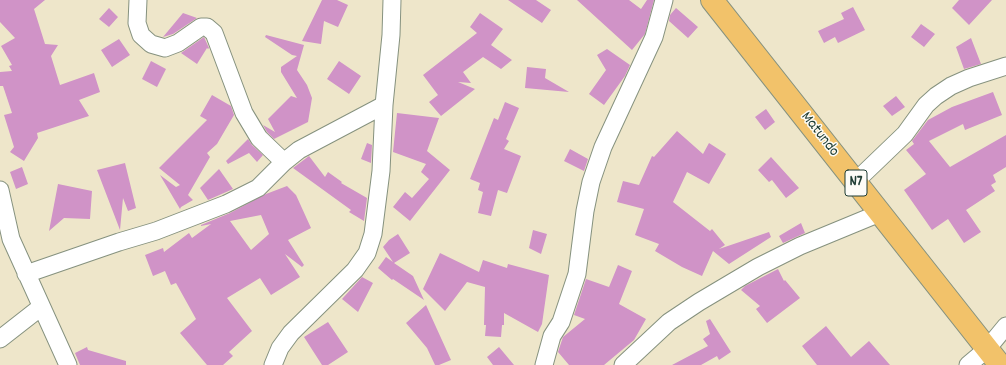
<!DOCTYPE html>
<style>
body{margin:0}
canvas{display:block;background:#eee6ca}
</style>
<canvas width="1006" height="365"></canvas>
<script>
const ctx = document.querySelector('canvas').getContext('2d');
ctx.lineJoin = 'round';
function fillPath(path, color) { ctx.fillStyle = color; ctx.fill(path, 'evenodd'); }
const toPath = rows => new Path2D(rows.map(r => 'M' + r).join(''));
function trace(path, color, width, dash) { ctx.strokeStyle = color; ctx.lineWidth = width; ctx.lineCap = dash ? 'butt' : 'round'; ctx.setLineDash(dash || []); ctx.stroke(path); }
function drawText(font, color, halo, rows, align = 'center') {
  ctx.font = font + ' Dekko,sans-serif'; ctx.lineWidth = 3; ctx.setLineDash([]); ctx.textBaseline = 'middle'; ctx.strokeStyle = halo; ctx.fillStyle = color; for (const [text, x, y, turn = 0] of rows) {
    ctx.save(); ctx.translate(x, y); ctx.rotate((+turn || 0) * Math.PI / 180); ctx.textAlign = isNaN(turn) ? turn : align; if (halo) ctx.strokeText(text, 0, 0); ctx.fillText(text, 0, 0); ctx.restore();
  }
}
fillPath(toPath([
 [0,0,45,0,34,9,45,44,58,45,51,56,60,85,94,73,100,92,79,100,89,116,37,133,38,138,24,161,10,152,14,147,4,115,12,113,3,86,0,86,0,72,12,71,9,66,12,65,1,46,15,38,0,22],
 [322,0,337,0,348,5,338,27,324,21,321,44,302,41],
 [508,0,536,0,551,10,542,23],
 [577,0,629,0,641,9,647,0,654,0,645,34,632,50],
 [959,0,992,0,969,25,952,8],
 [853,7,865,30,838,43,835,37,824,43,818,31,844,19,841,13],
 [109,8,118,17,109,27,99,19],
 [676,8,698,27,688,38,669,21,670,15],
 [183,13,197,18,173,34,163,37],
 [480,13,503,29,491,45,512,60,501,69,483,57,463,72,471,83,458,82,475,89,441,116,429,102,438,95,423,75,477,33,470,27],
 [921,24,935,34,924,47,911,37],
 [266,35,304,45,297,70,307,85,312,98,308,122,274,139,267,132,263,125,275,132,268,119,291,96,297,98,281,72,281,67,297,56,292,55,265,37],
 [204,37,209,48,208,49,207,48,197,64,181,53],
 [971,38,981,64,964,69,956,47],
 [119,39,130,55,112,67,101,50],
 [607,49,630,65,625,76,604,105,589,94,606,70,597,55],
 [151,61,166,69,157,87,142,79],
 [339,61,361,76,349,94,327,79],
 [527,67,546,69,545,78,569,92,525,88],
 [993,92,1002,115,965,130,963,124,929,141,950,167,1006,135,1006,167,993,175,996,182,991,185,995,191,966,210,981,232,964,243,948,219,932,230,904,190,926,174,906,150,914,144,912,141,928,120,952,107],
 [212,95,231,106,234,115,217,144,207,153,210,157,188,195,193,200,181,207,180,209,160,175,176,187,180,185,159,168,207,120,200,116],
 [896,96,905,107,892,116,883,106],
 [505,102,519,108,506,139,509,141,504,149,521,156,507,193,498,190,491,216,478,213,483,192,478,190,480,183,470,179,494,118,498,120],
 [766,109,775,122,765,130,755,117],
 [397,113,439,118,427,151,450,170,410,221,393,207,405,192,412,198,429,179,421,172,426,164,393,152],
 [677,131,703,154,709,143,726,154,709,184,687,172,673,202,710,231,712,229,725,245,719,249,769,232,771,237,729,264,713,251,702,276,682,267,655,251,659,244,635,235,644,209,617,202,623,181,639,185,652,156,654,157],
 [248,139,252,145,263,155,257,162,249,153,228,164,226,161],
 [367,143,372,145,371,163,361,159],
 [570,149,588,159,584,171,564,161],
 [309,156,325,177,328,172,342,182,341,183,367,198,364,221,349,212,351,210,293,168],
 [771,157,799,188,786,198,772,180,769,182,758,170],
 [125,163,136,208,128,211,123,198,120,230,97,170],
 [22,167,28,184,16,189,10,172],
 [219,169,233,189,208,200,200,188],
 [58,184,92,191,90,219,64,218,49,231],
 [287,186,296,195,311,228,288,240,304,265,302,267,285,254,300,277,271,295,260,278,227,298,252,331,229,352,233,356,223,365,207,365,180,333,196,319,176,283,171,285,165,271,153,276,145,255,163,248,164,252,189,233,192,238,211,224,201,226,201,225,230,213,266,194],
 [261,215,269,234,251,250,230,221],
 [801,223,805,233,783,243,779,236],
 [533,230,547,234,541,254,529,248],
 [398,234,410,253,394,263,413,276,424,300,393,279,392,280,378,268,386,257,393,262,383,247,389,240],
 [440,253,479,272,483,260,507,268,508,264,549,275,542,324,538,332,504,313,504,325,502,325,501,337,485,336,486,325,484,325,485,287,467,282,445,311,423,289],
 [618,265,632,271,619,304,646,319,634,340,604,365,569,365,558,352,563,337,585,319,574,315,586,279,609,287],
 [778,269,784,281,785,280,800,298,767,323,756,309,760,306,741,290,745,286],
 [362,277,373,283,358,312,342,299],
 [426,305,451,360,439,365,435,365,427,348,406,323],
 [710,319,731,352,719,360,717,356,701,365,672,365,708,346,703,339,710,334,706,321],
 [328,322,348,352,328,365,322,365,304,337],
 [826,326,851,357,869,341,890,365,817,365,802,346],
 [87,347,88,350,126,361,126,365,80,365,75,353],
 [499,347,514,365,493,365,487,357]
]), '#d093c7');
const street = toPath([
 [138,0,137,23,141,35,151,44,165,48,178,43,201,27,207,27,214,33,244,113,259,138,284,162],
 [855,182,905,134,926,105,936,96,951,86,969,78,1006,66],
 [0,190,11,239,68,365],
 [26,274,119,242,156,231,226,204,258,188,284,162,299,150,384,105],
 [0,339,41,307],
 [273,365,280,348,291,333,355,270,367,253,373,234,381,171,384,105,391,35,392,0],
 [544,365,552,336,561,322,577,274,585,211,591,182,603,147,654,37,664,0],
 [623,365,669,322,699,302,758,267,800,246,880,213],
 [968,365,987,349,1006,326]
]);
const primary = toPath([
 [712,0,1000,365]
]);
trace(street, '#86927f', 19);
trace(primary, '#86927f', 24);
trace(street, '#fff', 17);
trace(primary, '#f2c26a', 22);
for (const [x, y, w] of [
 [856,183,22]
]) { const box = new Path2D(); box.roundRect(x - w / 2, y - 13, w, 26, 3); ctx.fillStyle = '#fdfcf7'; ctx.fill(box); trace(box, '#1f3d34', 1); }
drawText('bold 15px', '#1f3d34', null, [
 ["N7",856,183]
]);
drawText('16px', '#1f3d34', '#fdfcf7', [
 ["Matundo",819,135,52]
]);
</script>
